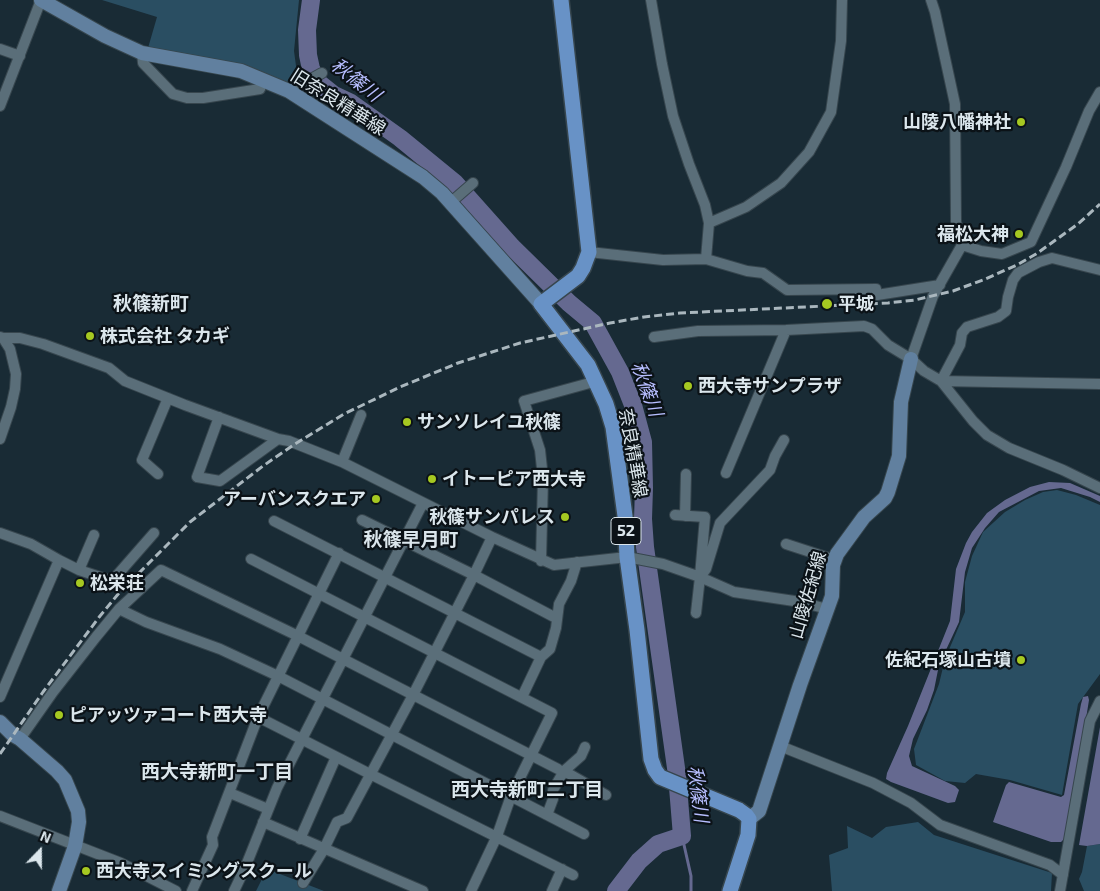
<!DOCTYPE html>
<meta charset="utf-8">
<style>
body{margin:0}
#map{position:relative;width:1100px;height:891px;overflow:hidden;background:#192b35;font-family:"Exo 2",sans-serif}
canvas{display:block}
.north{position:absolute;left:15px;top:826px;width:50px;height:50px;-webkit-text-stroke:4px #0b1217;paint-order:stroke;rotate:22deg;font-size:14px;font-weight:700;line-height:20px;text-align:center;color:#dbe6ec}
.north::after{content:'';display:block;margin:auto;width:18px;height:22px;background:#dbe6ec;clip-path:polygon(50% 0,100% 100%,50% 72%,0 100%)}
</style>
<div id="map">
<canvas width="1100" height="891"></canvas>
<div class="north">N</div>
</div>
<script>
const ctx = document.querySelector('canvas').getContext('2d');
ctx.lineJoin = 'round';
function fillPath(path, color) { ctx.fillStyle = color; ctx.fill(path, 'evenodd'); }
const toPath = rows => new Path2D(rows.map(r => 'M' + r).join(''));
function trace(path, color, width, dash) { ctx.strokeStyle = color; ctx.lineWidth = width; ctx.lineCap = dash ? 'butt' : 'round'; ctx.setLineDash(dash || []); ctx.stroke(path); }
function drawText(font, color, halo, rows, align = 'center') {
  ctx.font = font + ' "Exo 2","Noto Sans JP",sans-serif'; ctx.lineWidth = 4.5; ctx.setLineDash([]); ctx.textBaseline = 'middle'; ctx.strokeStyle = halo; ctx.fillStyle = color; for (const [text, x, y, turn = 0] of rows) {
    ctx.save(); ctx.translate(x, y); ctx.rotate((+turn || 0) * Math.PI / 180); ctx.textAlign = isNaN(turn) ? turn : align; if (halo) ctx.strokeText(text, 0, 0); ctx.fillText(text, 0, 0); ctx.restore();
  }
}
fillPath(toPath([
 [102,0,299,0,294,51,298,81,291,87,148,48,157,17],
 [1057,490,1076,495,1100,505,1100,674,1078,704,1062,795,1010,780,976,774,965,783,945,781,916,765,914,749,939,684,945,659,965,612,965,582,972,556,983,532,1005,512,1025,500,1043,492],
 [918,822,934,835,1052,873,1051,891,832,891,829,855,848,848,847,826,872,838,886,827],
 [1100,844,1100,891,1084,891,1079,879,1082,872,1087,846],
 [267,869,324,891,256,891]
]), '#2a4e62');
fillPath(toPath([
 [1049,482,1070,483,1100,496,1100,502,1090,497,1061,488,1039,491,999,512,985,528,972,548,965,572,959,622,939,665,934,690,927,710,913,739,909,756,912,766,955,786,959,790,955,802,948,803,891,782,886,779,887,773,908,726,950,621,956,569,966,543,972,532,987,513,1005,500,1030,487],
 [1088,696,1089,700,1085,725,1064,839,1061,842,1051,842,993,822,1006,785,1009,782,1061,797,1064,795,1081,704,1083,697],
 [1100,727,1100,844,1087,846,1079,845]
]), '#656990');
trace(toPath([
 [682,836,691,876,691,891]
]), '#656990', 3);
trace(toPath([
 [311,0,307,30,308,55,311,69,319,83,334,95,351,103,400,138,455,183,512,247,569,303,593,323,620,372,633,405,643,442,644,488,643,519,645,547,677,775,682,836,658,844,639,861,616,891]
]), '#656990', 18);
const street = toPath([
 [651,0,662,64,673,116,689,164,705,205,709,223,706,259],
 [0,49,20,56],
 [142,53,143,63,173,94,187,98,203,98,260,89,263,80],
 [289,91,322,73],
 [0,106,41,0],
 [450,203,473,183],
 [709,223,746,207,781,183,809,152,831,112,841,41,842,0],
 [962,245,981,251,1002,254,1031,242,1066,167,1089,111,1100,92],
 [589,252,663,260,706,259,747,271,763,273,787,290,876,289,877,295,940,285],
 [1100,270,1052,258,1039,262,1018,273,1013,280,1008,297,1006,311,998,317,967,327,962,333,960,345,941,381,973,421,987,435,1009,448,1063,470,1100,488],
 [0,337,3,338,10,349,16,374,15,389,11,407,0,439],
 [654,337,698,331,786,330,864,326,872,329,888,345,911,359,924,371,941,381,1100,384],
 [3,338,20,338,43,344,109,368,125,381,185,405,278,439,289,441,342,462,492,537,554,565,627,557,663,564,700,577,734,592,801,602,827,609],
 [911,359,933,296,962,245,956,222,955,104,935,12,931,0],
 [219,417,197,477,220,481,278,439],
 [342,462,361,415],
 [726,473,786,330],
 [158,474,142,460,168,398],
 [675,515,705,517,700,576],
 [685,516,686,474],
 [362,520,474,575,556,618],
 [274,521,541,657],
 [0,533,31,544,59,560,0,697],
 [786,544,835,560],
 [251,559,552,713,511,796,497,836,471,891],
 [59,560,79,570,112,581,154,533],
 [541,561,543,478,540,450,524,401,597,381],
 [79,570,94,535],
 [119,609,146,622,220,649,278,676,584,834],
 [696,613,700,577,706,569,720,523,770,470,775,456,784,440],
 [522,697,541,657,550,649,556,628,559,604,571,581,577,562],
 [258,717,370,774,573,875],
 [20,739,53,692,96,637,119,609,161,570,298,636,558,769],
 [780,746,873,783,911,803,940,825,1050,865,1063,875],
 [564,771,606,795],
 [230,793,268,809],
 [547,815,553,799,553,790,564,771,581,756,585,747],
 [0,816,121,863,176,891],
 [263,822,423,891],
 [300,839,336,757],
 [303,883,324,849,337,822,347,818,413,695,474,575,492,537],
 [192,891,213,845,212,837,258,717,339,553],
 [234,891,245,868,277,788,423,503],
 [552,891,562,869],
 [1060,891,1090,721,1100,701]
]);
const secondary = toPath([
 [41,0,105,36,142,53,241,71,289,91,423,177,442,193,541,304],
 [0,722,13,735,20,739,57,771,65,780,78,811,79,822,75,846,59,891],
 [749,819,759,811,800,685,832,596,833,565,837,554,864,517,885,498,888,492,899,456,901,402,911,359]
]);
const primary = toPath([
 [561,0,589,252,583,268,578,276,541,304,588,365,606,404,613,427,625,516,627,557,637,630,651,759,655,770,660,777,739,810,746,815,749,819,748,835,730,891]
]);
trace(street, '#37464e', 12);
trace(secondary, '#37464e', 16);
trace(primary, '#37464e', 18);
trace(street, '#5a6e79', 10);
trace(secondary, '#61809f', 14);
trace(primary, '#6892c6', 15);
trace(toPath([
 [0,754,43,692,100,616,119,593,190,522,263,466,295,444,344,414,400,387,458,363,520,343,610,323,644,317,680,313,888,303,915,300,953,291,983,280,1017,265,1036,254,1078,224,1100,204]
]), '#aab7be', 3, [8, 4]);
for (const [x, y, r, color] of [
 [1021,122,5,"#a6c821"],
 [1019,234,5,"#a6c821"],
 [827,304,6,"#a6c821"],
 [90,336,5,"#a6c821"],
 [688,386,5,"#a6c821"],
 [407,422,5,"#a6c821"],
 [432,479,5,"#a6c821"],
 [376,499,5,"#a6c821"],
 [565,517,5,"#a6c821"],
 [80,583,5,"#a6c821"],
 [1021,660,5,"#a6c821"],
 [59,715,5,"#a6c821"],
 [86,871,5,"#a6c821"]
]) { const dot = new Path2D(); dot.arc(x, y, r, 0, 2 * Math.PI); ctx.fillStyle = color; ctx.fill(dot); trace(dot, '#0b1217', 2); }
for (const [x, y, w] of [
 [626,531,30]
]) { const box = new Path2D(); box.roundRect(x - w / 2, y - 13.5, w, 27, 4); ctx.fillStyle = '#0b1217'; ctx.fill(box); trace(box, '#dbe6ec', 1); }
drawText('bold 16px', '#dbe6ec', null, [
 ["52",626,531]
]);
drawText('18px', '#dbe6ec', '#0b1217', [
 ["旧奈良精華線",338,102,32],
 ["奈良精華線",633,453,80],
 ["山陵佐紀線",808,595,-74]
]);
drawText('bold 18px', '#dbe6ec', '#0b1217', [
 ["山陵八幡神社",1011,122,"right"],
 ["福松大神",1009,234,"right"],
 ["平城",838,304],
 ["株式会社 タカギ",100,336],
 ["西大寺サンプラザ",698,386],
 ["サンソレイユ秋篠",417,422],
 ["イトーピア西大寺",442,479],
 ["アーバンスクエア",366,499,"right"],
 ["秋篠サンパレス",555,517,"right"],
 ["松栄荘",90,583],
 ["佐紀石塚山古墳",1011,660,"right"],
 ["ピアッツァコート西大寺",69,715],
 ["西大寺スイミングスクール",96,871]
], 'left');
drawText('italic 19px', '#b7beff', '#0b1217', [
 ["秋篠川",356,80,38],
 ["秋篠川",647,389,70],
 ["秋篠川",698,794,83]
]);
drawText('bold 19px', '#dbe6ec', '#0b1217', [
 ["秋篠新町",151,304],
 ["秋篠早月町",411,540],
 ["西大寺新町一丁目",217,772],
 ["西大寺新町二丁目",527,790]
]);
</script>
